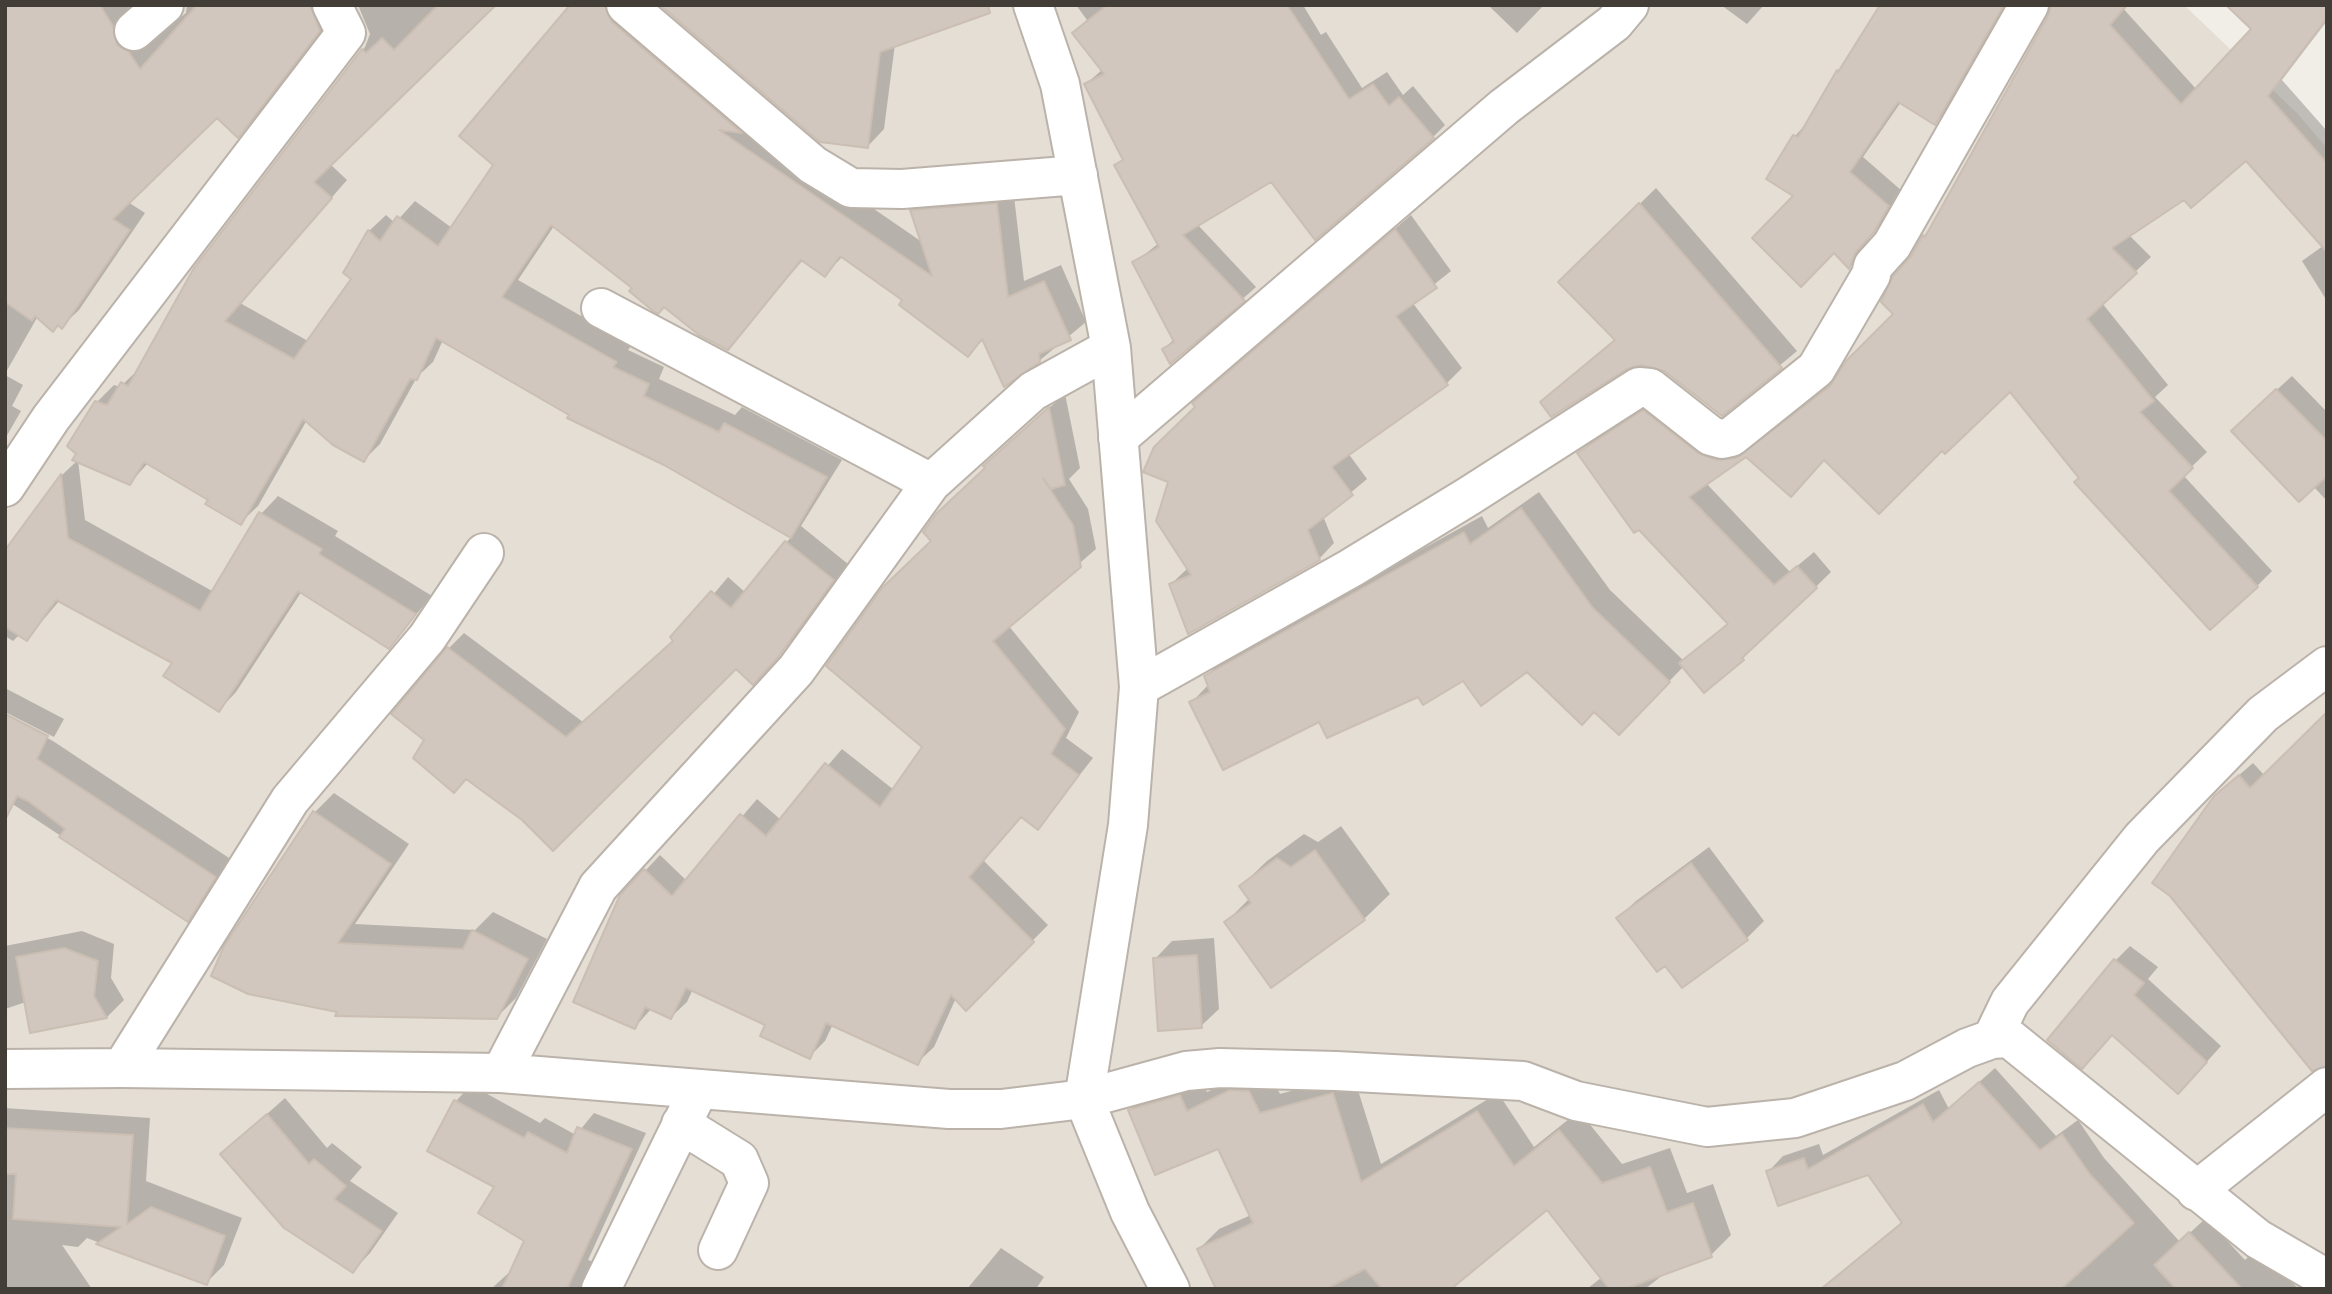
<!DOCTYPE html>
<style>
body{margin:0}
#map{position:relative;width:2332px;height:1294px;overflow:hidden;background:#f1ede7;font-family:"Space Grotesk",sans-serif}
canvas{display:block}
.frame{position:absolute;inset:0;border:7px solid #433d37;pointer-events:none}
</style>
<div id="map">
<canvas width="2332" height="1294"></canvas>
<div class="frame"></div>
</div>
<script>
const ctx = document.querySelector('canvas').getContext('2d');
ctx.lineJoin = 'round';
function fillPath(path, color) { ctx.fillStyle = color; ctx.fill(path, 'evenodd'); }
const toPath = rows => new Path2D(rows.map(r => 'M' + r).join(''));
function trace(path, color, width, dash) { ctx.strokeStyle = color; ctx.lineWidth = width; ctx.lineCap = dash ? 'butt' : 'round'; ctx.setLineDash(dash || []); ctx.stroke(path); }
fillPath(toPath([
 [5,5,2184,5,2297,113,2327,148,2327,1289,5,1289]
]), '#e4ded5');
fillPath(toPath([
 [27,5,130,5,128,17,157,36,186,13,187,5,333,5,336,13,255,119,238,135,217,116,128,202,145,213,79,310,62,326,38,316,5,374,5,64],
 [358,5,494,5,330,164,347,180,240,303,308,341,354,279,345,272,369,231,386,215,395,223,415,201,452,228,495,164,572,5,628,5,749,123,922,242,912,211,929,194,1013,188,1024,281,1061,265,1086,322,1039,361,984,339,968,355,905,299,843,256,825,275,803,260,727,348,634,288,554,226,518,280,632,345,628,350,664,367,659,379,735,415,742,407,842,460,801,526,848,564,794,638,768,667,736,666,524,819,427,740,449,648,464,633,583,722,675,640,728,577,746,593,791,537,443,340,433,362,417,377,380,444,364,460,307,420,258,506,241,522,210,499,148,463,130,483,78,460,85,520,214,592,261,514,278,496,338,531,335,536,432,596,388,647,302,591,236,692,219,710,175,662,60,600,27,639,20,634,13,641,5,636,5,553,62,475,78,460,97,402,114,385,120,387,141,367,195,269,365,47,370,34],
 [663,5,895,44,884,129,868,146],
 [1076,5,1303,5,1321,35,1326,32,1362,88,1387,72,1403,95,1413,86,1445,125,1433,137,1271,180,1198,225,1256,287,1171,362,1164,349,1175,338,1134,263,1159,243,1116,165,1124,158,1086,84,1103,69,1074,33,1087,20],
 [1488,5,1544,5,1517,33],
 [1721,5,1764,5,1747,24],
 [1882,5,2008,5,1949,109,1935,123,1901,102,1863,157,1902,191,1888,216,1870,236,1863,253,1849,267,1795,196,1795,136,1808,122],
 [2120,5,2197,90,2327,5,2327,21,2282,80,2327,131,2327,206,2246,159,2129,235,2151,257,2102,303,2168,385,2155,397,2207,452,2183,475,2272,571,2257,586,2082,478,2011,390,1942,448,1825,458,1746,454,1706,483,1790,572,1814,552,1831,572,1743,658,1704,691,1684,666,1619,733,1594,710,1527,670,1464,678,1419,695,1320,720,1192,702,1209,684,1206,676,1224,659,1482,516,1488,528,1539,492,1610,590,1684,661,1729,622,1579,453,1594,438,1659,396,1753,444,1836,380,1895,314,1912,257,1924,236],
 [1656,188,1797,351,1722,414,1664,369,1641,363,1542,402,1616,338,1560,282],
 [1411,215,1451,271,1412,302,1462,368,1447,383,1348,453,1367,479,1323,516,1334,543,1319,559,1171,584,1188,568,1197,407,1210,388],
 [2327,243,2327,301,2302,261],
 [5,375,23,385,12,406,21,411,5,439],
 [2292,376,2327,412,2327,501,2248,416],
 [1065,394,1080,468,1069,479,1088,509,1096,549,1008,625,1079,712,1066,738,1093,758,1038,828,1022,816,983,860,1048,925,966,1008,956,998,934,1047,918,1062,833,1024,825,1041,809,1057,768,1024,693,989,687,1002,671,1017,652,1008,635,1027,645,871,660,855,687,881,757,799,781,820,842,749,894,790,924,747,933,540,1000,451],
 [5,688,64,719,54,737,5,712],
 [5,716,53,741,232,860,205,903,188,920,5,799],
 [2253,763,2265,776,2327,1064,2230,783],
 [334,793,409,844,355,924,475,930,493,912,547,939,516,998,496,1018,338,1015,314,813],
 [1341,826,1390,894,1364,919,1272,985,1226,922,1250,898,1241,886,1267,861,1304,834,1318,842],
 [1709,847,1764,921,1747,938,1665,964,1618,918,1636,901],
 [82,931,114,944,111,978,124,1000,107,1017,32,1031,26,1002,5,1009,5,946],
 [1214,938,1219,1009,1201,1026,1155,959,1172,941],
 [2130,946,2158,967,2148,979,2221,1046,2193,1077,2113,1033,2115,961],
 [1995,1068,2056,1136,2078,1120,2104,1158,2180,1242,2206,1218,2245,1260,2255,1250,2299,1289,1820,1289,1903,1221,1868,1173,1768,1172,1783,1156,1819,1144,1823,1155,1939,1090,1949,1109],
 [1251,1071,1269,1071,1280,1094,1353,1074,1381,1164,1498,1093,1534,1147,1579,1111,1622,1164,1670,1148,1687,1193,1713,1184,1731,1235,1711,1255,1668,1271,1645,1289,1587,1289,1602,1277,1547,1208,1447,1289,1217,1289,1199,1249,1219,1229,1251,1215,1218,1147,1130,1110,1150,1090,1200,1076,1207,1092],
 [471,1085,540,1123,545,1118,576,1135,594,1113,646,1133,588,1260,596,1263,595,1289,491,1289,537,1247,497,1186,429,1150,456,1101],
 [285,1098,327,1148,332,1143,362,1167,350,1181,398,1213,370,1253,353,1271,222,1154],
 [5,1108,150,1118,146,1181,242,1218,224,1265,206,1283,87,1238,78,1247,62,1245,92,1289,5,1289],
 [1001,1248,1044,1277,1036,1289,967,1289]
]), '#0003');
const building = toPath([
 [5,5,100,5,113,26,117,45,129,52,140,69,197,5,310,5,320,31,238,138,217,118,113,219,130,230,62,329,58,325,53,332,35,316,32,321,5,302,5,5],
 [438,5,496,5,314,182,332,198,225,321,294,359,351,279,343,273,368,230,380,241,397,216,438,246,493,165,459,136,570,5,605,5,612,22,742,133,719,130,932,276,910,210,997,203,1008,297,1044,281,1071,340,1039,354,1040,362,1004,387,982,339,968,357,899,305,902,300,840,256,825,277,801,260,728,350,699,335,664,307,658,314,653,311,629,291,632,288,551,225,502,297,617,362,613,367,649,384,644,396,719,432,724,423,827,477,791,538,664,465,567,418,569,415,436,338,417,380,410,379,364,462,333,445,303,419,241,525,205,504,208,500,144,462,130,485,72,460,76,454,67,446,95,401,107,405,121,382,128,386,194,268,362,49,366,53,382,38,394,50,438,5],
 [660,5,988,5,990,13,880,52,868,148,820,142,660,5],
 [1107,5,1287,5,1349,99,1373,84,1389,106,1399,97,1434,138,1315,240,1271,182,1183,235,1245,301,1170,364,1162,349,1174,342,1132,262,1159,247,1114,165,1123,160,1084,84,1104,74,1072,33,1107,5],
 [1880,5,2004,5,1935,125,1898,102,1850,172,1889,206,1874,232,1856,252,1849,269,1834,253,1801,287,1752,238,1793,196,1766,179,1793,135,1798,137,1837,70,1838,72,1880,5],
 [2051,5,2127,5,2110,25,2181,104,2251,29,2226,5,2327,5,2327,18,2268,96,2327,163,2327,252,2246,161,2191,208,2184,200,2112,248,2137,273,2087,319,2154,401,2140,412,2193,468,2169,491,2258,587,2210,630,2074,482,2079,478,2010,392,1945,454,1942,451,1879,514,1824,460,1791,497,1746,457,1689,497,1774,585,1797,566,1817,588,1742,658,1744,660,1704,693,1679,663,1728,624,1639,530,1634,533,1577,453,1643,410,1698,453,1717,460,1736,458,1830,386,1846,361,1893,314,1881,302,1893,276,1911,256,1923,235,1925,237,2048,16,2051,5],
 [1639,203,1782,368,1722,416,1664,371,1641,365,1627,369,1551,417,1540,402,1615,340,1558,282,1639,203],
 [1395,229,1437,288,1396,316,1448,385,1332,467,1353,495,1308,530,1320,560,1188,634,1169,584,1191,575,1156,521,1168,482,1143,472,1154,447,1195,407,1192,403,1395,229],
 [2276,389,2327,441,2327,476,2299,502,2231,431,2276,389],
 [1049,407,1065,485,1051,489,1043,478,1073,525,1081,567,993,641,1065,729,1051,754,1079,775,1038,830,1021,817,969,877,1034,942,966,1011,951,995,918,1065,826,1023,810,1059,760,1036,765,1025,686,988,671,1019,645,1007,635,1029,573,1002,620,895,644,869,672,896,740,814,766,836,825,763,880,807,922,747,826,666,882,588,931,541,923,532,936,514,985,468,983,466,1049,407],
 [61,474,68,538,200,611,259,512,322,549,319,554,416,614,389,649,298,591,219,712,163,676,172,663,56,600,27,641,5,627,5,550,61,474],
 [1521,508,1593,608,1670,682,1619,735,1594,712,1582,725,1527,672,1481,706,1463,681,1423,705,1418,697,1327,738,1319,722,1223,770,1189,702,1210,692,1204,676,1464,532,1470,544,1521,508],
 [785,541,834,580,779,656,753,685,736,669,553,851,522,820,466,779,454,793,413,758,424,740,391,714,447,647,566,737,673,641,670,637,711,591,731,608,785,541],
 [2327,712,2327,1066,2312,1071,2170,896,2152,883,2214,796,2239,775,2250,788,2327,712],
 [5,714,48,736,37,759,216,877,188,922,59,837,65,829,28,801,17,796,5,820,5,714],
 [313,811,391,864,338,943,463,949,472,930,528,959,497,1019,335,1016,337,1012,248,994,211,976,224,946,313,811],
 [1315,850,1365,920,1271,988,1224,922,1251,903,1239,886,1277,858,1291,867,1315,850],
 [1691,863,1748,940,1682,988,1665,966,1657,972,1616,918,1691,863],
 [64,948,98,961,94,996,107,1018,30,1033,16,957,64,948],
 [1197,955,1202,1028,1158,1031,1153,958,1197,955],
 [2114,959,2144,983,2134,995,2207,1062,2178,1094,2112,1035,2082,1069,2047,1040,2114,959],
 [1979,1082,2040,1150,2062,1134,2089,1173,2134,1223,2061,1289,1821,1289,1902,1223,1868,1175,1778,1206,1766,1171,1804,1158,1808,1169,1923,1104,1933,1122,1979,1082],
 [1230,1090,1249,1091,1260,1113,1333,1093,1361,1182,1477,1111,1514,1166,1559,1130,1602,1183,1650,1167,1667,1212,1693,1203,1712,1257,1625,1289,1609,1289,1547,1210,1451,1289,1382,1289,1365,1269,1326,1289,1216,1289,1197,1249,1253,1223,1218,1149,1155,1175,1128,1110,1180,1095,1187,1111,1230,1090],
 [454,1100,524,1138,528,1132,567,1153,577,1127,632,1149,567,1289,502,1289,524,1241,478,1213,494,1187,427,1151,454,1100],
 [267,1114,309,1164,314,1159,346,1186,334,1199,382,1231,353,1273,284,1228,220,1154,267,1114],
 [5,1128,133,1135,127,1224,151,1207,225,1236,207,1285,96,1244,121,1227,13,1219,16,1174,5,1174,5,1128],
 [2189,1232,2242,1289,2176,1289,2154,1265,2189,1232]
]);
fillPath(building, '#d1c7be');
trace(building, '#cbbeb2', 2);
const minor = toPath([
 [626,5,813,165,851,188,902,189,1078,175],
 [1033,5,1060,84,1111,348,1139,687,1128,825,1084,1099,1130,1212,1170,1289],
 [134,31,164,5],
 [601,308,931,483],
 [1118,438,1504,107,1614,23,1629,5],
 [5,487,51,418,346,33,332,5],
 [1139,687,1351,568,1469,496,1639,387,1650,388,1711,436,1722,439,1731,437,1816,369,1871,275,1873,266,1892,245,2029,5],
 [1992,1039,2010,1002,2142,838,2263,714,2327,666],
 [122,1068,290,800,427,638,484,553],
 [5,1069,122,1068,501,1073,949,1109,1001,1109,1084,1099,1186,1071,1220,1068,1336,1071,1523,1081,1576,1101,1707,1127,1795,1118,1905,1081,1967,1048,1992,1039,2009,1038,2258,1239,2327,1279],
 [501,1073,598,887,796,670,931,483,1033,391,1111,348],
 [681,1124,739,1160,749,1183,718,1250],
 [2196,1191,2327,1087],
 [601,1289,698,1091]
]);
trace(minor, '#bbb3aa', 42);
trace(minor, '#fff', 38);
</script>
